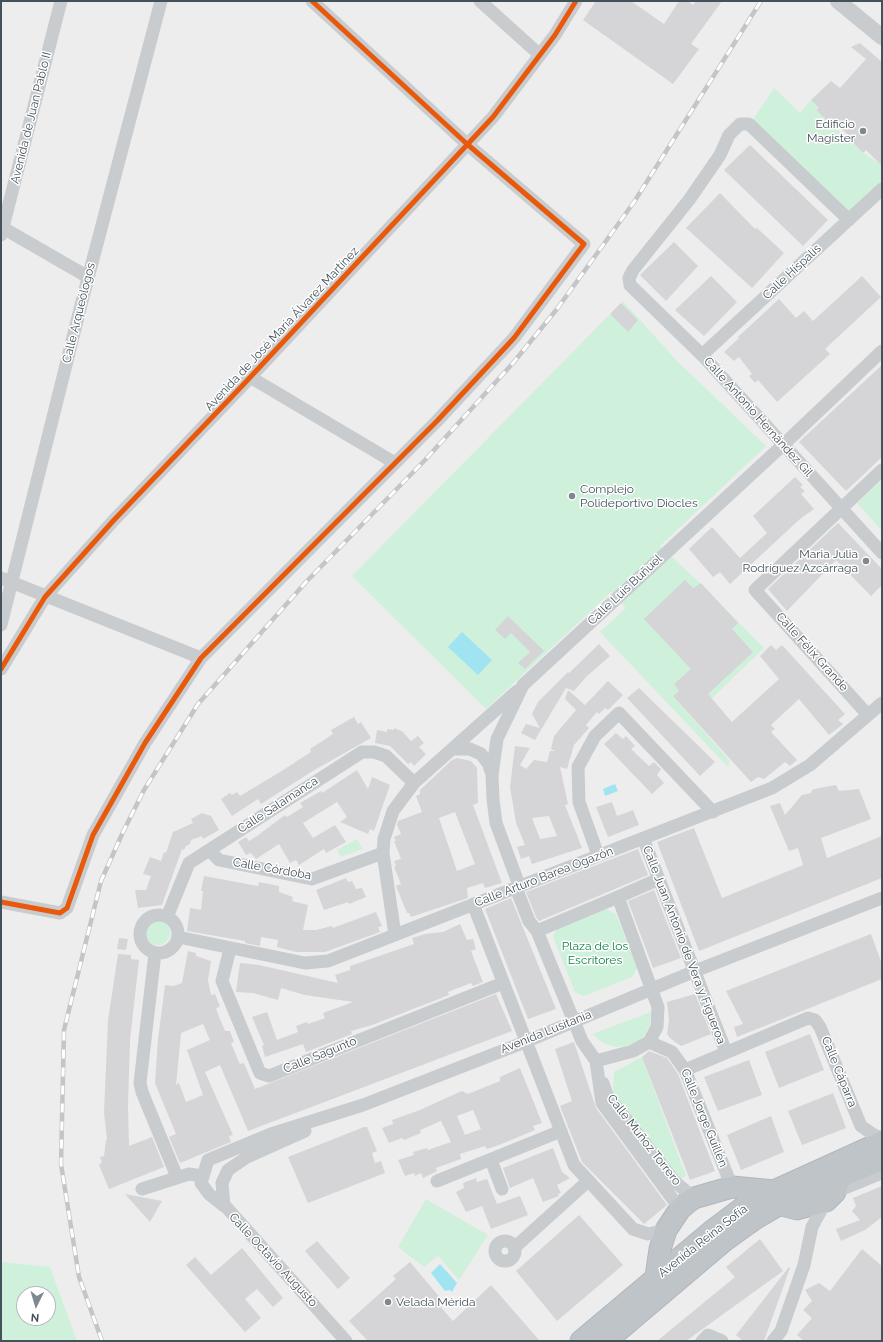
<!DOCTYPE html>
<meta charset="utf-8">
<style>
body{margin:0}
#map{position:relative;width:883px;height:1342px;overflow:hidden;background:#eeeded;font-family:Raleway,sans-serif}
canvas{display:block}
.frame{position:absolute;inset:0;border:2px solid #43515b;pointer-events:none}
.north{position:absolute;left:16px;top:1286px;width:40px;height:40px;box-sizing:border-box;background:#fff;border:1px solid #b4b9bd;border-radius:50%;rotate:185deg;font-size:11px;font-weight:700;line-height:16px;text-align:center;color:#43515b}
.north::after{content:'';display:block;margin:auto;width:14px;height:18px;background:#7f888e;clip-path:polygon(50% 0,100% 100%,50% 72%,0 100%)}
</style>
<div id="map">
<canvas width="883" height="1342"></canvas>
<div class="frame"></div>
<div class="north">N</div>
</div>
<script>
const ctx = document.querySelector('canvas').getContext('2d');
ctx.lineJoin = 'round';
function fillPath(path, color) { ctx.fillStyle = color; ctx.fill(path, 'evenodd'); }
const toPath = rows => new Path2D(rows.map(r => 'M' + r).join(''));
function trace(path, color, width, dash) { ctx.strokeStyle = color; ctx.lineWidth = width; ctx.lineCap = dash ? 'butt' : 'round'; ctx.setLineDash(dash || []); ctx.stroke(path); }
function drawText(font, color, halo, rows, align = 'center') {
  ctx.font = font + ' Raleway,sans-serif'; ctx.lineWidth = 3; ctx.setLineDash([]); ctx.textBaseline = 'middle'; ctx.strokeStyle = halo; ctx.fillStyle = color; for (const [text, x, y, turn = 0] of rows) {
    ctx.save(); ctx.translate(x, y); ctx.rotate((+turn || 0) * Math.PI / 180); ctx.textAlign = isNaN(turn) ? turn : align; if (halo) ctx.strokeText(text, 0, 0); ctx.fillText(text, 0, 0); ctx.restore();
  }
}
fillPath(toPath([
 [774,88,800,113,811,100,819,108,816,110,829,122,863,153,882,165,882,181,850,212,752,121],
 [623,301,676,360,766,446,660,546,700,583,764,648,709,701,682,677,674,684,679,691,673,696,730,761,728,767,600,632,626,608,611,592,486,709,352,576],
 [882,480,882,531,857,503],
 [357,839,363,849,341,857,337,850],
 [606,909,616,914,637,968,632,977,584,996,575,992,553,937,557,929],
 '146 933a12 12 0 1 1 24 0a12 12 0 1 1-24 0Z',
 [651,1012,650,1024,646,1033,639,1042,621,1047,612,1046,603,1043,592,1034],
 [642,1057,686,1176,674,1181,613,1092,614,1072],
 [426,1199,488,1235,459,1280,438,1256,424,1267,398,1247],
 [1,1262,50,1267,77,1341,1,1341],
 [24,1294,48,1294,48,1318,24,1318]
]), '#cff0da');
fillPath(toPath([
 [462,632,492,660,478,675,448,647],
 [615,784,618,791,605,796,603,789],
 [440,1264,457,1283,452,1292,450,1290,445,1291,431,1273]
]), '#a0e4f1');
fillPath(toPath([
 [596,1,631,1,664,24,679,1,688,1,693,5,696,1,722,1,691,44,699,49,673,84,583,20],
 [860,43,882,62,882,166,866,150,863,153,851,141,853,139,830,119,829,122,816,110,819,108,811,100,831,81,840,88,866,59,851,47],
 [750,145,828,220,803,246,724,170],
 [720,193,755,229,757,228,784,253,752,288,686,228],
 [674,242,698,266,666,301,640,275],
 [711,276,737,302,704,336,675,310],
 [862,276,881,297,825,349,830,354,777,402,758,380,755,383,749,376,752,374,739,357,734,361,724,352,739,338,738,337,779,299,796,318,804,311,813,321],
 [621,303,638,320,628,332,610,314],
 [882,365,882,457,846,491,799,442],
 [795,477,803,485,800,487,805,491,801,494,814,509,800,519,730,584,720,572,713,577,689,549,712,527,740,558,767,533,753,516],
 [838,523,882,569,882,585,871,596,836,560,787,611,768,589],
 [685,580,693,588,701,583,738,623,732,629,753,652,708,694,732,722,779,679,760,656,771,645,776,650,782,645,845,714,838,720,843,724,829,735,799,699,771,725,775,729,771,732,797,760,790,766,785,762,764,779,758,777,751,782,673,696,679,691,674,684,691,669,644,619],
 [508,616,544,651,525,669,518,663,530,652,511,633,505,639,495,630],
 [599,644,610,656,586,677,574,691,566,688,535,740,521,733,526,724,540,728,532,714,538,702,568,672,569,673],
 [608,681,623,695,608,710,605,708,599,714,597,712,586,725,589,728,574,745,567,769,560,767,568,804,565,805,582,848,532,864,529,856,521,859,517,847,525,845,516,823,510,787,515,746,530,748,520,765,526,769,534,760,547,762,550,751,555,751,551,749,554,736,576,710,565,699,568,690,585,705],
 [549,816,557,836,540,839,532,818],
 [639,688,715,762,700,776,627,698],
 [354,717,358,724,361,722,371,738,311,772,261,804,258,799,232,816,221,799,230,793,232,795,237,792,240,796,280,772,311,752,310,749,333,734,331,730],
 [394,728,402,731,411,741,418,736,424,743,419,747,426,754,414,766,411,762,408,764,390,746,375,743,377,730,387,732,387,729,394,730],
 [616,733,623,739,626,736,635,746,631,749,649,766,654,762,661,769,657,775,664,783,652,794,604,744],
 [457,758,471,761,477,768,478,803,473,805,502,883,485,888,483,883,467,888,468,898,411,917,409,913,407,913,396,886,401,884,394,867,396,866,394,861,401,859,394,841,396,841,394,837,401,834,397,825,398,821,422,812,416,796,420,794,420,790,452,760],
 [455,812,475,864,457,871,439,818],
 [357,770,368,789,372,777,390,785,374,831,370,829,368,834,340,822,347,817,337,802,303,823,313,838,335,825,346,842,326,853,324,849,299,865,296,860,290,863,279,844,256,859,251,853,246,855,238,842,246,837,249,841,257,836,285,815,287,817,303,807,300,803,321,791,322,793],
 [836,785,839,791,859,789,871,819,821,838,827,858,882,836,882,878,699,951,657,842,694,828,722,898,803,865,798,848,789,851,770,806,780,803,785,815,802,795,811,793,812,790,819,788],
 [612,802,617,816,633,810,639,825,608,837,596,807],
 [202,813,211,816,219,830,203,839,202,836,191,840,190,844,186,846,184,850,182,849,162,905,138,908,135,890,146,890,151,876,143,874,150,857,161,861,164,852,166,853,173,832,193,823,191,819],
 [638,849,648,875,539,921,536,917,526,892],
 [204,876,258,886,259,882,279,886,279,892,293,897,292,901,308,905,303,930,316,930,332,926,333,928,376,912,382,926,378,927,380,932,325,952,296,952,277,947,278,940,261,937,260,946,245,943,245,941,187,931,190,908,201,910,203,891,201,891],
 [346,878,348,882,352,881,356,889,362,888,366,897,349,904,348,902,324,910,316,890],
 [654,890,681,958,653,968,628,901],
 [511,898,556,1009,528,1019,485,909],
 [460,924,467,940,473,939,476,949,471,951,483,982,473,986,471,983,448,992,449,995,372,1025,351,1031,352,1034,306,1052,303,1044,265,1057,262,1046,264,1045,252,1017,267,1012,277,1040,298,1032,296,1026,307,1022,308,1024,325,1018,323,1013,353,1002,305,995,281,988,278,1000,253,993,236,992,240,963,259,965,338,983,335,975,350,970,350,966,414,944,412,938,425,934,443,932],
 [871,934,882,964,882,979,737,1037,734,1027,743,1024,726,991],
 [119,938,128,939,126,950,117,949],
 [188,951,196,953,196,956,211,961,208,980,211,995,215,994,220,1006,216,1009,225,1031,230,1031,234,1042,231,1043,238,1060,240,1064,244,1063,255,1089,496,994,512,1031,248,1131,220,1065,205,1072,233,1135,229,1136,231,1142,180,1163,169,1137,176,1134,155,1083,158,1039,165,985,174,986,182,983],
 [203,1024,210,1040,187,1050,203,1095,186,1102,179,1083,176,1085,181,1033],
 [118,954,131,955,131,959,139,960,130,1040,128,1106,129,1146,152,1137,164,1167,109,1189,99,1165,102,1162,100,1157,104,1156,106,1140,107,1140,104,1112,108,1020],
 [695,994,711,1034,681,1046,671,1039,667,1034,669,1020,667,1002],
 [810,1034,824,1070,779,1088,765,1052],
 [574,1042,596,1108,667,1205,644,1224,582,1162,560,1106,572,1101,555,1049],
 [649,1051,667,1058,678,1074,715,1171,690,1180,642,1057],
 [749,1060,762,1095,718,1111,704,1077],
 [520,1068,542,1123,533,1126,535,1130,499,1145,487,1149,485,1146,460,1154,461,1159,436,1168,437,1171,423,1178,421,1173,415,1176,414,1173,405,1176,398,1160,414,1155,413,1152,427,1148,428,1150,451,1142,441,1121,420,1130,421,1133,404,1140,402,1138,389,1143,382,1128,393,1124,392,1120,420,1110,455,1094,462,1091,468,1094,500,1081,500,1077],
 [473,1110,481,1129,465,1135,457,1116],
 [833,1093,846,1128,802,1145,788,1111],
 [771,1116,784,1152,741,1170,727,1135],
 [364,1127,367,1127,377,1151,372,1153,375,1163,381,1161,385,1173,308,1203,288,1157],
 [553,1148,562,1172,570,1178,557,1185,561,1193,558,1194,559,1196,543,1202,533,1178,510,1188,503,1168],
 [476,1178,477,1182,487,1179,497,1204,520,1196,528,1215,491,1229,482,1206,466,1212,456,1192,464,1188,463,1183],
 [882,1186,882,1217,865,1230,841,1241,836,1229,860,1220,852,1211,856,1206,853,1198],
 [125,1194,141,1197,162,1201,150,1222],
 [579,1215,623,1265,557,1321,516,1271],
 [760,1239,783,1271,686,1341,657,1341,735,1277,726,1267],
 [317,1241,350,1278,338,1289,305,1251],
 [242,1248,283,1298,273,1307,257,1289,245,1299,261,1318,245,1332,186,1265,195,1257,211,1275],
 [862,1249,882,1266,882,1341,804,1341,797,1335,812,1318,803,1310,812,1301,805,1290,819,1283,830,1291],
 [410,1262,442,1300,438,1304,453,1321,491,1285,540,1341,368,1341,349,1321,396,1279,393,1276],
 [789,1267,790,1268,764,1341,743,1341,736,1335]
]), '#d5d5d7');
const trunk = toPath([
 [782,1205,797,1209,826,1201,835,1192,840,1176],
 [656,1277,660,1249,666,1230,680,1209,687,1203,694,1198,732,1187,774,1191],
 [581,1341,712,1231,748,1204,774,1191,882,1142],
 [606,1341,724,1241,756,1218,780,1204,824,1183,882,1159]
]);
trace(trunk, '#b1b7be', 23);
trace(toPath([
 [480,1,540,55],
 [849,220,749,124,740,124,729,135,720,155,689,200,633,270,629,278,630,285,702,355,882,553],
 [3,228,88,277],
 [1,235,61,1],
 [702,355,882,189],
 [250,377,395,463],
 [1,578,201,658],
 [1,625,82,301,161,1],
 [1,669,45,597,114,520,242,386,493,117,555,35,576,1],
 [868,715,755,590,882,470],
 [452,749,470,749,481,754,488,763,492,774],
 [643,838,726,1052],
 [209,850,219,860,312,879,383,853],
 [598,855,579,802,578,767,595,736,619,713,713,812],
 [618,897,658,1007,657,1027,649,1042,633,1051,596,1061,582,1041,537,931,618,897,659,879],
 [1,902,60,913,67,908,93,835,145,743,201,658,437,421,514,338,584,244,467,144,312,1],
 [473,904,574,1165,633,1229,648,1234,666,1230],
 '140 934a19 19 0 1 1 38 0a19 19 0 1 1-38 0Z',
 [167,917,189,863,362,752,374,752,386,756,414,783],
 [537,931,529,921,518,893,519,885,496,823,493,799,492,775,497,739,523,685,783,445,882,351],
 [395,935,383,853,384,839,393,811,414,783,517,691],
 [178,937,305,963,328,961,772,788,810,765,882,703],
 [230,949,222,981,260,1073,269,1076,503,983],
 [155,953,140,1083,142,1092,177,1177],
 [649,1042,672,1052,685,1070,732,1187],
 [596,1061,602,1103,680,1209],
 [685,1070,808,1018,815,1020,820,1027,861,1126,874,1135,882,1138],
 [603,1083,607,1095,674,1181,694,1198],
 [491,1160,502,1189],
 [437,1181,561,1131],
 [142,1189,189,1174,203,1176],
 [835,1192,882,1173],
 [219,1199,346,1341],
 [224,1206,209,1194,201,1183,208,1160,271,1134,363,1105,525,1042,695,971,882,898],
 [224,1206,222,1183,228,1170,247,1157,305,1131],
 '495 1251a10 10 0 1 1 20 0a10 10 0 1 1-20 0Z',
 [514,1248,588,1181],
 [702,1341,708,1335,722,1341],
 [773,1341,781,1331,804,1265,812,1227,826,1201]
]), '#c9ccce', 13);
trace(toPath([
 [838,1,882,37]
]), '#c9ccce', 16);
trace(trunk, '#bec4c8', 21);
const rail = toPath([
 [102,1341,79,1277,61,1164,64,1030,101,881,123,832,144,790,198,704,306,582,425,460,513,363,557,309,634,202,761,1]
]);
trace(rail, '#c3c5c8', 4.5);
trace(rail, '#fff', 3, [9]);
trace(toPath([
 [1,669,45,597,114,520,242,386,493,117,555,35,576,1],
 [1,902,60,913,67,908,93,835,145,743,201,658,437,421,514,338,584,244,467,144,312,1]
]), '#e8590c', 5);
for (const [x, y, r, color] of [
 [863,131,4,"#7f888e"],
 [572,496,4,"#7f888e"],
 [866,561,4,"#7f888e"],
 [388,1302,4,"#7f888e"]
]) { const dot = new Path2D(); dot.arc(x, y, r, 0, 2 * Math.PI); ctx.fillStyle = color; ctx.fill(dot); trace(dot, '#fff', 1.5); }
drawText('12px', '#43515b', '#fff', [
 ["Avenida de Juan Pablo II",31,118,-76],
 ["Calle Híspalis",792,272,-43],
 ["Calle Arqueólogos",79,313,-76],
 ["Avenida de José María Álvarez Martínez",282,329,-47],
 ["Calle Antonio Hernández Gil",758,417,48],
 ["Calle Luis Buñuel",625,590,-43],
 ["Calle Félix Grande",812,652,48],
 ["Calle Salamanca",278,805,-33],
 ["Calle Córdoba",272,869,10],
 ["Calle Arturo Barea Ogazón",544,877,-21],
 ["Calle Juan Antonio de Vera y Figueroa",684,945,69],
 ["Avenida Lusitania",546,1032,-22],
 ["Calle Sagunto",320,1055,-22],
 ["Calle Cáparra",839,1072,68],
 ["Calle Jorge Guillén",704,1118,68],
 ["Calle Muñoz Torrero",644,1140,52],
 ["Avenida Reina Sofía",703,1241,-38],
 ["Calle Octavio Augusto",273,1260,47]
]);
drawText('12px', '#43515b', '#fff', [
 ["Edificio",855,124],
 ["Magister",855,138],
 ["Complejo",580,489,"left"],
 ["Polideportivo Diocles",580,503,"left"],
 ["Maria Julia",858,554],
 ["Rodríguez Azcárraga",858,568],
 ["Velada Mérida",396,1302,"left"]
], 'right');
drawText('12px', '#0f8143', '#fff', [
 ["Plaza de los",595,946],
 ["Escritores",595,960]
]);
</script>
